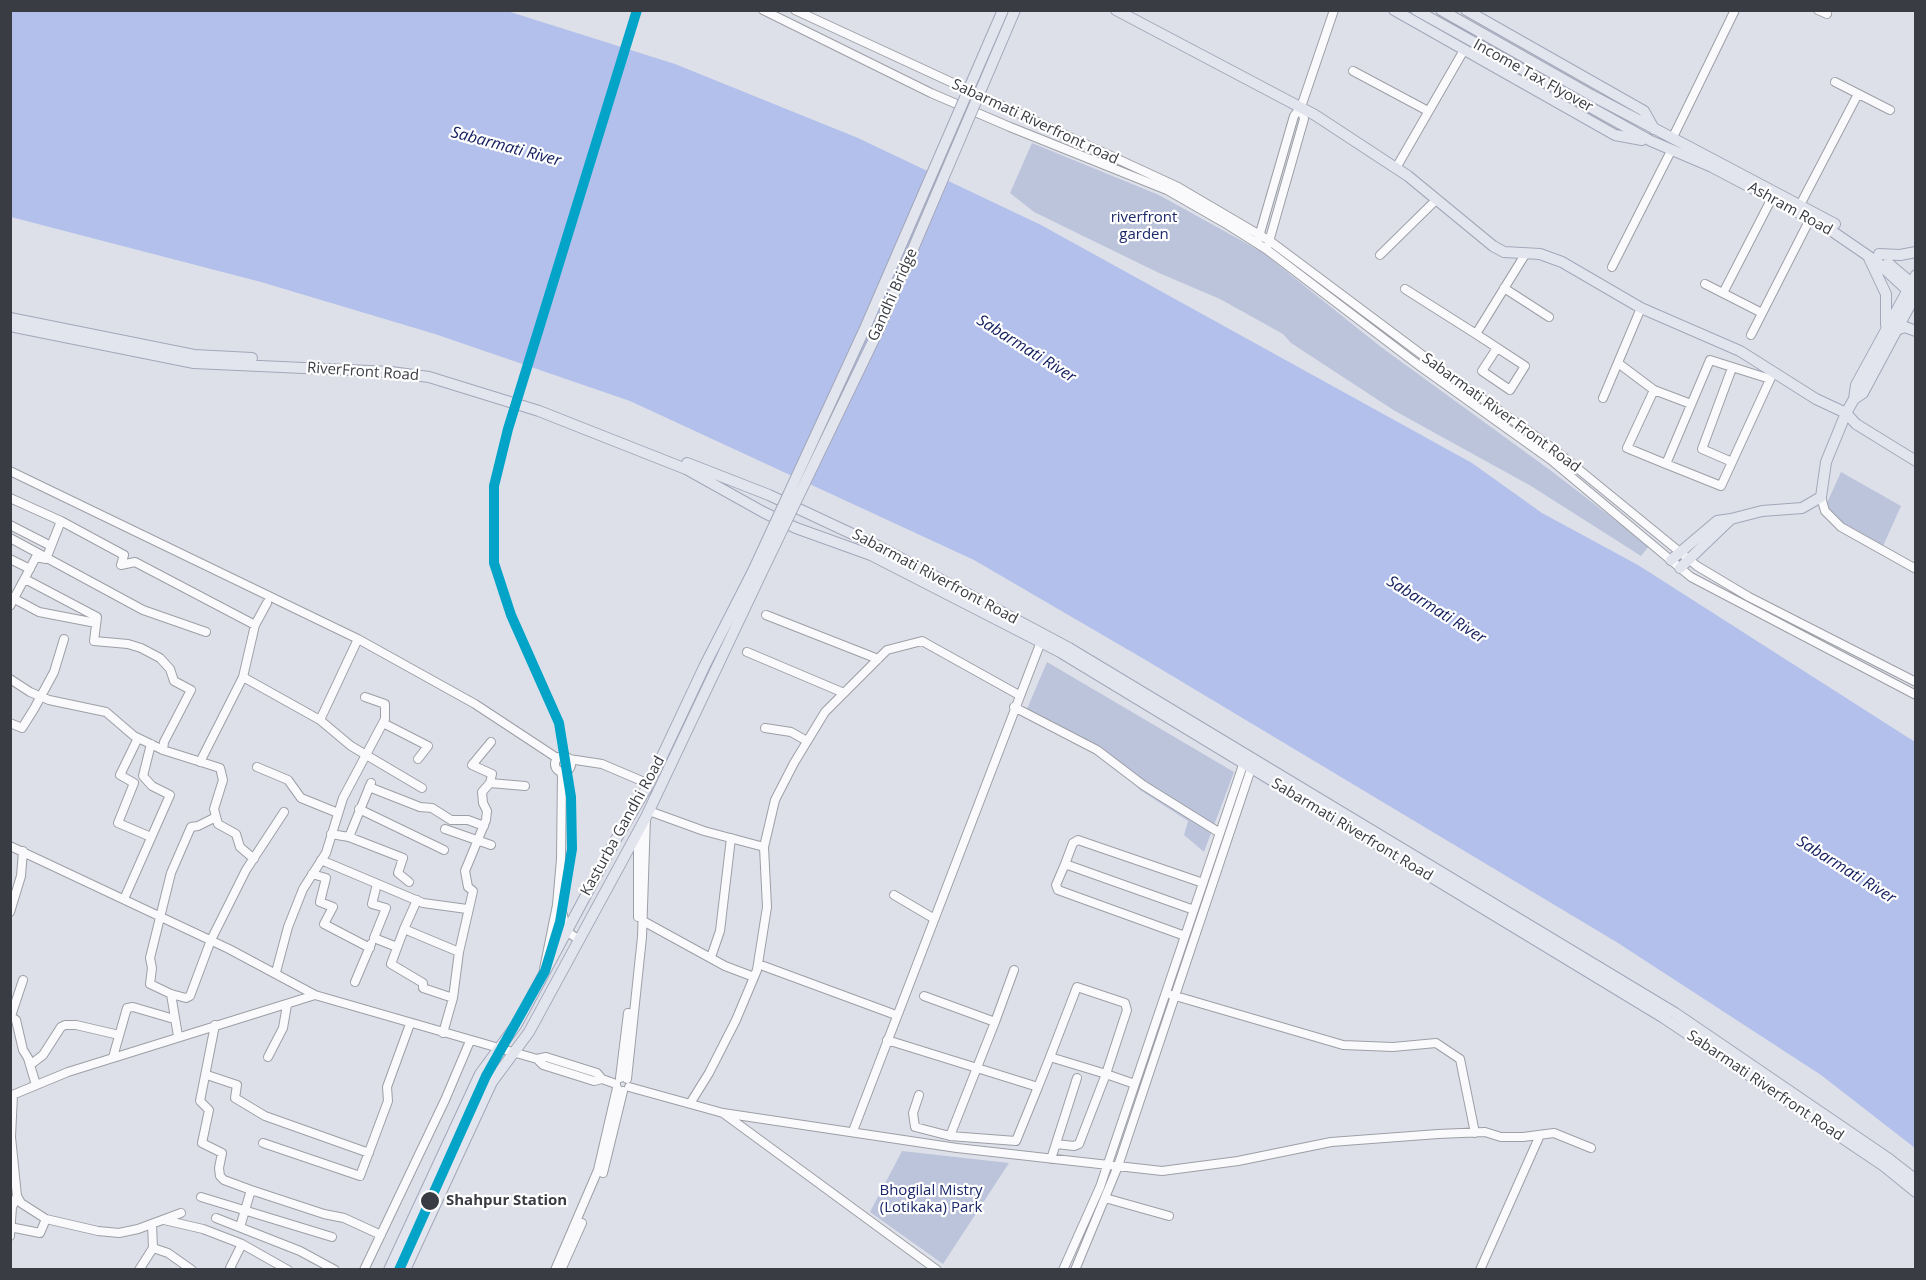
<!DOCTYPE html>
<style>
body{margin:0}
#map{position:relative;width:1926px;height:1280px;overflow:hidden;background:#dde0e9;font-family:"Open Sans",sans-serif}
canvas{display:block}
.frame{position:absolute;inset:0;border:12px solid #3a3c43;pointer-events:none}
</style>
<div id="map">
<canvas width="1926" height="1280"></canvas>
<div class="frame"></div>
</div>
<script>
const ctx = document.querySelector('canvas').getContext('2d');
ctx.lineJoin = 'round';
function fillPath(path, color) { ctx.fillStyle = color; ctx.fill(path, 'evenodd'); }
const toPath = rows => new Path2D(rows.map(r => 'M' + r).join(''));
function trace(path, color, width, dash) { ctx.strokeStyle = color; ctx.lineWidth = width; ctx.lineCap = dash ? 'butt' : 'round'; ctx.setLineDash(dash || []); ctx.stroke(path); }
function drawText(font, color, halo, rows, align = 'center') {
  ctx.font = font + ' "Open Sans",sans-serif'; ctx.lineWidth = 4.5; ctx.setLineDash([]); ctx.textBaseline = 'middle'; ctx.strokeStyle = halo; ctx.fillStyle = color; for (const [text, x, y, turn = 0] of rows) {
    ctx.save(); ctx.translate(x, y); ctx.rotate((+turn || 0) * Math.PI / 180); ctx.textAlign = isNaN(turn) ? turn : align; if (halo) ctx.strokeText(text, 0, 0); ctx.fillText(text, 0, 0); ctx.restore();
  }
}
fillPath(toPath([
 [1032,143,1159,195,1262,252,1381,347,1550,470,1649,546,1641,556,1531,486,1395,411,1291,343,1283,334,1220,299,1159,273,1034,212,1010,193],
 [1841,472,1901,506,1883,546,1833,517,1826,505],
 [1047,662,1234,772,1204,852,1184,835,1188,821,1140,790,1126,776,1087,749,1024,716],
 [902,1151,1009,1163,943,1264,870,1212]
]), '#bcc4dc');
fillPath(toPath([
 [504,10,675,64,858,138,1041,225,1472,463,1542,513,1638,565,1915,742,1915,1148,1821,1075,1618,943,1149,662,974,560,630,401,435,334,261,282,11,217,10,11]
]), '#b2c0eb');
const minor = toPath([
 [763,10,931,93,1010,127,1167,190,1228,225,1266,249,1421,367,1551,460,1691,577,1916,695],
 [795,10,1178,187,1270,241,1449,375,1555,450,1697,566,1749,597,1916,682],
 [1818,10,1827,14],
 [1353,71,1428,111],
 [1835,82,1890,110],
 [1673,137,1735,10],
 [1396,168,1464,50],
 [1800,205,1858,94],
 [1258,240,1294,116,1301,107,1334,10],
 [1268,245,1304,119,1301,107],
 [1380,255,1437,199],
 [1612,267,1671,151],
 [1705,284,1762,313],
 [1504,288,1549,317],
 [1405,289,1476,334,1525,366,1510,390,1482,371,1497,348],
 [1723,293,1772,198],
 [1476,334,1526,253],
 [1751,335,1810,219],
 [1618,363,1654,390],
 [1770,379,1710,360,1666,464,1721,486,1773,373],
 [1603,398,1641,308],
 [1732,462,1702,449,1732,368],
 [1666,464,1627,448,1654,390,1691,404],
 [10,471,358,639,475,704,557,758],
 [1821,497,1825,511,1841,527,1916,569],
 [10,498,61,521,46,559,36,557,10,606],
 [61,521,124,555,121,565,135,562,255,625,267,603],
 [10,525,51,546],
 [10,538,143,610,206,632],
 [10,559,30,569],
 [25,579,97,617,94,641,128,644,141,648,160,658,170,669,174,681,191,690,164,742,163,750],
 [11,597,39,612,96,623],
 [766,615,878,659],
 [747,652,844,693],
 [243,677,320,720,351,746,422,788],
 [10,679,30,692,49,700,106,712,134,736,163,750,220,768,223,780,214,809,218,824,236,834,240,847,254,859],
 [1014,707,1097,750,1143,785,1220,833],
 [320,720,358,639],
 [10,723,22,728,34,709,54,672,64,639],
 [383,723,428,746,418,759],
 [765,728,791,732,807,741],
 [138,738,120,775,134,783,118,823,151,837],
 [491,742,472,765,492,774,490,783,525,786],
 '555 764a8 8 0 1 1 16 0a8 8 0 1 1-16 0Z',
 [569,759,602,764,649,784],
 [200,762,243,677,255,625],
 [257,767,288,780,301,798,338,813],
 [369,787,420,807,432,808,451,820,468,820,484,826],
 [359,809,444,850],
 [649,811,704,831,764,847],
 [216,817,198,826,191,827,171,873,150,958,152,968,150,984,171,994,186,998,190,996,211,940,246,870,284,812],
 [445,829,491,845],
 [331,834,349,837,371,783],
 [349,837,403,858,398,873,409,882],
 [10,846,229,949,315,995],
 [321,860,423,903,467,909],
 [1065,864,1073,843,1078,840,1203,883],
 [312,874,326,878,320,902,333,907,324,924,370,948],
 [377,884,372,904,386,908,374,938,397,947],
 [894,895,933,918],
 [124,899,170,795,152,786,143,776,151,744],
 [417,900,404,929,459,952],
 [557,905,563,915,566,931,578,939],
 [10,912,21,876,23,851],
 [638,917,638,831],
 [643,921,725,966,754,977],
 [404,929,391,964,423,983,423,988,453,998],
 [1185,936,1058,890,1056,885,1065,864,1194,910],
 [711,957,720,931,731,838],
 [758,964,896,1015],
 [544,969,557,905,561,859,562,771],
 [276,972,288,927,303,889,326,853,343,798,385,719,385,704,365,697],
 [355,982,371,944],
 [171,994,178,1036],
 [1172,995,1343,1045,1393,1047,1436,1043,1460,1059,1475,1133],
 [924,996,995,1022,950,1136],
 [10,1016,16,1020,23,1050,28,1058,36,1085],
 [11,1016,23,980],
 [995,1022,1014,970],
 [215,1025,200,1101,209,1110,202,1143,222,1153,219,1168,220,1176,224,1180,251,1190,324,1214,344,1218,381,1235],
 [443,1033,453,998,459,952,473,891,468,887,465,871,486,820,487,811,483,803,482,792,490,783],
 [887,1040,1038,1087,1050,1057],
 [113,1057,127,1008,133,1007,174,1019],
 [268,1057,283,1028,287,1005],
 [537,1059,546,1057,597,1073,602,1079,616,1084],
 [30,1065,43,1055,61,1027,65,1025,76,1025,119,1035],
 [207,1075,237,1085,235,1098,265,1116,369,1153],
 [620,1078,628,1013],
 [627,1079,642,937,646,817],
 [629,1087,723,1113,937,1270],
 [919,1095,913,1113,915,1127,950,1136,1016,1141,1038,1087],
 [10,1096,68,1072,315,995,537,1059,543,1065,594,1081,602,1079],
 [691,1102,709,1073,736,1020,757,970,767,907,764,847,775,800,794,763,825,712,887,650,922,641,1019,695],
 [723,1113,957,1148,1162,1171,1238,1161,1331,1142,1438,1134,1485,1132,1501,1137,1523,1137,1554,1133,1591,1148],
 [853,1131,1042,639],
 [263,1143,360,1176,388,1101,387,1087,410,1024],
 [1056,1144,1074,1146,1079,1144,1106,1074,1127,1010,1125,1003,1077,987,1050,1057,1106,1074,1126,1081,1135,1084],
 [1051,1159,1077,1078],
 [603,1173,623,1091],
 [201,1197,332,1237],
 [1105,1198,1169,1216],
 [216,1218,300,1251,335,1270],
 [46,1219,98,1231,119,1233,138,1229,181,1213],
 [164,1220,203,1229,242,1244,288,1270],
 [10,1227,40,1233,46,1219,21,1203,17,1196,11,1137,13,1095],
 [240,1227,251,1190],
 [10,1236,12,1207,17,1196],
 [153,1248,168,1253,192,1270],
 [139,1270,153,1248,152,1224],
 [232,1270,230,1268,242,1244],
 [364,1270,445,1100,470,1041],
 [555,1270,598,1170,617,1088],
 [561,1270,582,1223],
 [1063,1270,1100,1187,1245,759],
 [1075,1270,1118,1166,1253,763],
 [1480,1270,1540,1135]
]);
const major = toPath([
 [1116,10,1315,115,1408,176,1493,246,1504,252,1540,254,1562,262,1641,308,1740,351,1816,399,1846,413,1854,399,1856,385,1916,275],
 [1394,10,1615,135,1642,140],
 [1416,10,1651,141,1712,167,1826,227,1877,262,1916,298],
 [1441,10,1591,95,1835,224],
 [1466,10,1644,111,1654,129],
 [1879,254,1900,255,1916,252],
 [1869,258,1886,294,1886,325],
 [1888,263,1915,286],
 [10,318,194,355,252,358],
 [10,326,194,363,391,372,429,377,539,411,686,469,763,512,796,528,871,555,1060,652,1664,1018,1884,1166,1916,1192],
 [1896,330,1905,327,1916,331],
 [1854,399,1863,393,1916,294],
 [1846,413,1856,424,1916,461],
 [687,463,769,495,878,546,1069,648,1675,1013,1889,1159,1916,1180],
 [1731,519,1762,511,1802,508,1821,497,1826,462,1846,413],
 [1671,560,1717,521,1731,519,1680,568],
 [389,1270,480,1074,517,1024,615,841,649,784,705,665,753,571],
 [405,1270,492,1082,529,1032,646,817,761,574]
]);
trace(minor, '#9d9fa6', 10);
trace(major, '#a2a7b9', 12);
trace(minor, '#fafafc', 8);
trace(major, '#e3e5ee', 10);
const majorBridge = toPath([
 [753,571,866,326,1003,10],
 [761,574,878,331,1015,10]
]);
trace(majorBridge, '#a2a7b9', 12, []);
trace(majorBridge, '#e3e5ee', 10);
trace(toPath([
 [399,1270,486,1076,545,971,560,922,572,849,571,797,559,723,511,615,494,563,494,486,508,429,637,10]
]), '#03a4c7', 10);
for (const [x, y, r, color] of [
 [430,1201,10,"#3a3c43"]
]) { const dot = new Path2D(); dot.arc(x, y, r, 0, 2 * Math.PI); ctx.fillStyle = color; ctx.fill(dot); trace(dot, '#fff', 2); }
drawText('15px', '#3a3c43', '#fff', [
 ["Income Tax Flyover",1533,76,29],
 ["Sabarmati Riverfront road",1035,122,25],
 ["Ashram Road",1790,209,29],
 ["Gandhi Bridge",893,295,-66],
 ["RiverFront Road",363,372,4],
 ["Sabarmati River Front Road",1501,413,36],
 ["Sabarmati Riverfront Road",935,577,28],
 ["Kasturba Gandhi Road",623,826,-61],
 ["Sabarmati Riverfront Road",1352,830,31],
 ["Sabarmati Riverfront Road",1765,1086,34]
]);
drawText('15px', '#1b2869', '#fff', [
 ["riverfront",1144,218],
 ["garden",1144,235],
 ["Bhogilal Mistry",931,1191],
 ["(Lotikaka) Park",931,1208]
]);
drawText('bold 15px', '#3a3c43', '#fff', [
 ["Shahpur Station",446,1201]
], 'left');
drawText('italic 16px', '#172262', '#fff', [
 ["Sabarmati River",506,147,15],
 ["Sabarmati River",1026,349,32],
 ["Sabarmati River",1436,610,32],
 ["Sabarmati River",1846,870,32]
]);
</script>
